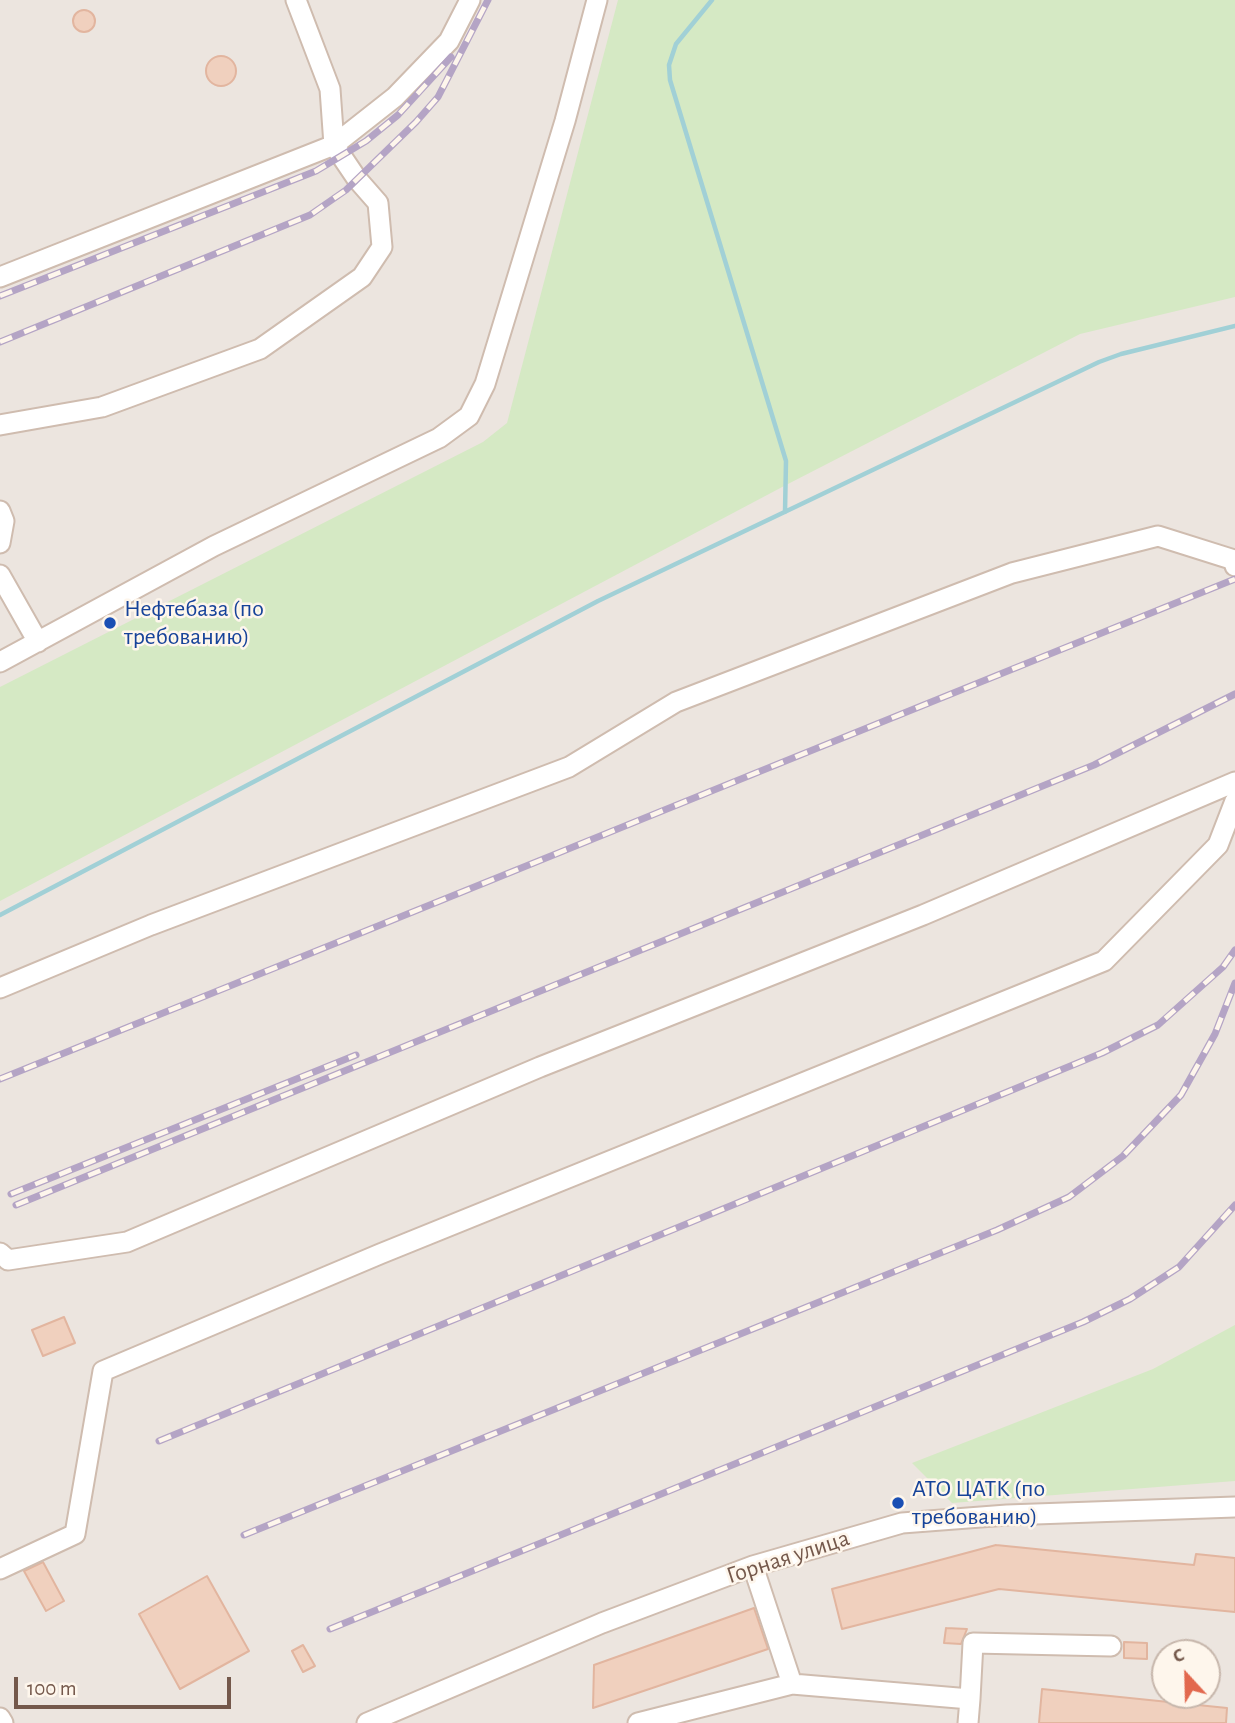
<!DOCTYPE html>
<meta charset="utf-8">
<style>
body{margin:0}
#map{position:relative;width:1235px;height:1723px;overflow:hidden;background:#fcf2e6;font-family:"Alegreya Sans",sans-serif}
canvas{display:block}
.north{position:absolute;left:1151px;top:1639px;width:70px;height:70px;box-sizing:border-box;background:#fef6ec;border:2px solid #c7b7ac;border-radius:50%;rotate:338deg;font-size:19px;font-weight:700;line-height:28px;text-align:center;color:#74584b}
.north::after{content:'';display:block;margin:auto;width:24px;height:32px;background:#e2684e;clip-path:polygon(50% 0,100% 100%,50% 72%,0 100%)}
.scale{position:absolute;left:14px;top:1677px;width:217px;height:32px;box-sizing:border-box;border:4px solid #74584b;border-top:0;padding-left:9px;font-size:21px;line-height:24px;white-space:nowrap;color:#74584b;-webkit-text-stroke:5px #fef6ec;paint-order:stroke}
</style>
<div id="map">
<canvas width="1235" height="1723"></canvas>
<div class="north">С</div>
<div class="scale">100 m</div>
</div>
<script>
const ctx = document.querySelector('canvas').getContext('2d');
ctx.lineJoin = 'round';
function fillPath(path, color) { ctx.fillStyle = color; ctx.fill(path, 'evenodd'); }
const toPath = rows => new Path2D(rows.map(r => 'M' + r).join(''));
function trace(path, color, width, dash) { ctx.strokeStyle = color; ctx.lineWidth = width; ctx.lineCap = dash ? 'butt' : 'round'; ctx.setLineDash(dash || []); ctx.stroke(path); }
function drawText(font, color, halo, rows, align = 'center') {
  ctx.font = font + ' "Alegreya Sans",sans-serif'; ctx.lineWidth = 5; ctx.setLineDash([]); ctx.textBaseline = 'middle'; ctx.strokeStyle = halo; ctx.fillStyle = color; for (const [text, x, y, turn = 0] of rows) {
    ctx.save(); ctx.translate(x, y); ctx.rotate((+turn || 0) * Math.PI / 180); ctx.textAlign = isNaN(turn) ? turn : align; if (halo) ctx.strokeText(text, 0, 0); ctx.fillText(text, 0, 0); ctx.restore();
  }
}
fillPath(toPath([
 [0,0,1235,0,1235,1723,0,1723],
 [1165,1653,1207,1653,1207,1695,1165,1695]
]), '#ece5df');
fillPath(toPath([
 [618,0,1235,0,1235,297,1080,334,786,485,0,901,0,687,483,442,507,423],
 [1235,1325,1235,1481,952,1503,912,1463,1153,1369]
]), '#d5e9c4');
trace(toPath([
 [712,0,676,44,669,65,670,80,786,461,785,512],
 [0,915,598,601,1099,362,1121,354,1235,326]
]), '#a1d0d6', 4.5);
const building = toPath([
 '73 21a11 11 0 1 1 22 0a11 11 0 1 1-22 0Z',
 '206 71a15 15 0 1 1 30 0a15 15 0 1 1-30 0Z',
 [64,1317,75,1343,43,1356,32,1330,64,1317],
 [996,1545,1194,1565,1196,1554,1235,1558,1235,1612,999,1589,842,1629,832,1589,996,1545],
 [43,1562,64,1601,46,1611,24,1571,43,1562],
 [207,1576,249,1651,180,1689,139,1614,207,1576],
 [754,1608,768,1649,593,1708,594,1665,754,1608],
 [946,1628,967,1629,961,1644,944,1643,946,1628],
 [1124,1642,1147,1643,1147,1659,1124,1658,1124,1642],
 [303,1645,315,1666,303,1672,292,1651,303,1645],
 [1042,1689,1227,1708,1226,1723,1039,1723,1042,1689]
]);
fillPath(building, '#f0d0be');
trace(building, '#e2b59f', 2);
const minor = toPath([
 [0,277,334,145,395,97,449,41,470,0],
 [0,425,102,407,260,349,362,277,382,247,378,203,357,179,334,145,330,89,296,0],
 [0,511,4,521,0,543],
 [0,575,38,642],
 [0,662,214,546,439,438,469,416,485,384,565,121,597,0],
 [0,988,151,925,569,767,676,702,1012,573,1158,536,1234,560,1235,566],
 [0,1253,8,1260,127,1242,540,1067,923,915,1235,782],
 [753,1566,792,1684,970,1699,968,1723],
 [0,1569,75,1534,103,1371,380,1254,1104,961,1218,845,1235,801],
 [970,1699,973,1643,1111,1646],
 [0,1718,3,1723],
 [367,1723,602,1623,753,1566,902,1523,1007,1515,1235,1507],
 [638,1723,792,1684]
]);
trace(minor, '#cfbcaf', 23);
trace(minor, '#fff', 19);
const rail = toPath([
 [0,296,316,171,366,141,398,115,451,57],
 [0,342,310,215,346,190,416,122,438,97,488,0],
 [0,1079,1235,579],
 [11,1194,356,1055],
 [16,1205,1094,765,1235,694],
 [159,1441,1102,1053,1158,1025,1223,967,1235,950],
 [244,1535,997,1230,1069,1197,1123,1156,1181,1095,1215,1034,1235,983],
 [330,1629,1083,1322,1130,1299,1179,1267,1235,1205]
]);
trace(rail, '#b4a4c5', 7);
trace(rail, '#fef6ec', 4.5, [13]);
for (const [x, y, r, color] of [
 [110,623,7,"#1a4fb4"],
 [898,1503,7,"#1a4fb4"]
]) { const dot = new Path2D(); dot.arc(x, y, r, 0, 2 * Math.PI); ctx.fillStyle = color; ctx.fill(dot); trace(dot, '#fef6ec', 2.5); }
drawText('24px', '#164399', '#fef6ec', [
 ["Нефтебаза (по",124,609],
 ["требованию)",124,637],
 ["АТО ЦАТК (по",912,1489],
 ["требованию)",912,1517]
], 'left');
drawText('24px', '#74584b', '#fef6ec', [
 ["Горная улица",788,1557,-18]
]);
</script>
